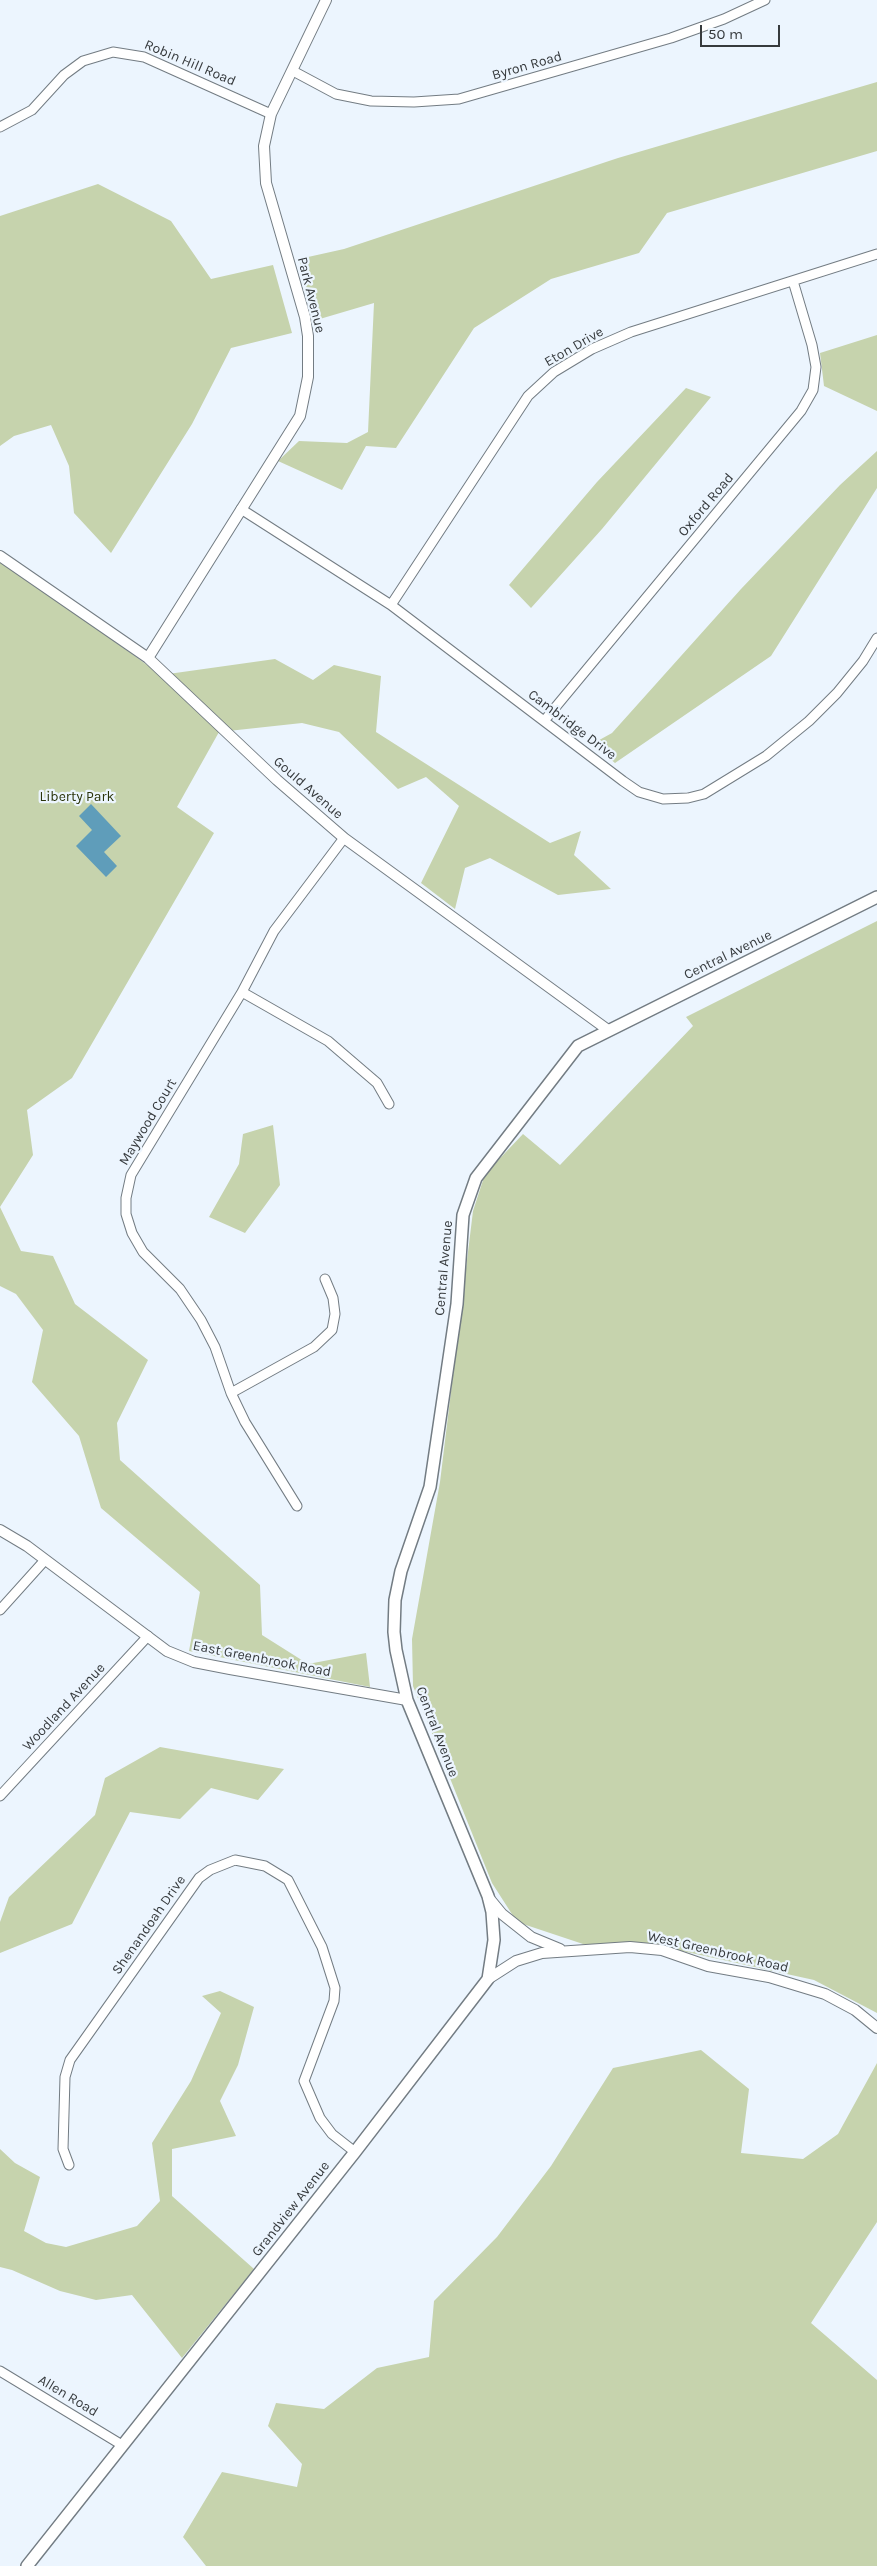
<!DOCTYPE html>
<style>
body{margin:0}
#map{position:relative;width:877px;height:2566px;overflow:hidden;background:#ecf5fe;font-family:Karla,sans-serif}
canvas{display:block}
.scale{position:absolute;left:700px;top:25px;width:80px;height:22px;box-sizing:border-box;border:2px solid #363a3d;border-top:0;padding-left:6px;font-size:15px;line-height:18px;white-space:nowrap;color:#363a3d;-webkit-text-stroke:4px #ecf5fe;paint-order:stroke}
</style>
<div id="map">
<canvas width="877" height="2566"></canvas>
<div class="scale">50 m</div>
</div>
<script>
const ctx = document.querySelector('canvas').getContext('2d');
ctx.lineJoin = 'round';
function fillPath(path, color) { ctx.fillStyle = color; ctx.fill(path, 'evenodd'); }
const toPath = rows => new Path2D(rows.map(r => 'M' + r).join(''));
function trace(path, color, width, dash) { ctx.strokeStyle = color; ctx.lineWidth = width; ctx.lineCap = dash ? 'butt' : 'round'; ctx.setLineDash(dash || []); ctx.stroke(path); }
function drawText(font, color, halo, rows, align = 'center') {
  ctx.font = font + ' Karla,sans-serif'; ctx.lineWidth = 4.5; ctx.setLineDash([]); ctx.textBaseline = 'middle'; ctx.strokeStyle = halo; ctx.fillStyle = color; for (const [text, x, y, turn = 0] of rows) {
    ctx.save(); ctx.translate(x, y); ctx.rotate((+turn || 0) * Math.PI / 180); ctx.textAlign = isNaN(turn) ? turn : align; if (halo) ctx.strokeText(text, 0, 0); ctx.fillText(text, 0, 0); ctx.restore();
  }
}
fillPath(toPath([
 [877,82,877,151,667,213,639,253,551,279,474,328,396,448,366,446,342,490,278,461,299,441,347,443,368,432,374,303,313,321,299,259,344,249,618,158],
 [98,184,171,221,211,279,273,265,292,333,231,348,192,424,111,553,74,513,69,466,51,425,14,436,0,446,0,216],
 [877,335,877,411,824,386,820,353],
 [686,388,711,397,602,529,531,608,509,585,597,482],
 [877,451,877,488,771,656,615,763,592,744,612,733,741,589,840,485],
 [0,559,161,675,275,659,313,680,334,665,381,676,376,732,550,843,581,831,574,855,611,889,558,895,490,858,465,868,455,909,421,883,459,806,426,777,398,789,339,732,302,723,219,732,177,807,214,833,72,1078,27,1110,33,1155,0,1207,21,1251,53,1256,75,1304,148,1360,117,1423,120,1460,260,1585,262,1635,308,1664,366,1653,370,1687,189,1651,200,1592,101,1508,79,1436,32,1382,43,1330,16,1294,0,1286],
 [877,921,877,2013,814,1980,655,1945,583,1944,517,1922,492,1883,413,1686,412,1639,440,1482,473,1211,485,1174,523,1134,560,1165,693,1026,686,1017],
 [273,1125,280,1185,245,1233,209,1217,239,1164,243,1134],
 [160,1747,284,1769,258,1800,211,1788,180,1819,130,1812,72,1924,0,1953,0,1922,9,1897,95,1815,105,1778],
 [220,1991,254,2007,238,2065,220,2101,236,2136,172,2149,172,2196,254,2269,182,2358,132,2295,96,2300,60,2291,12,2270,0,2267,0,2149,15,2163,40,2177,24,2231,46,2243,66,2247,137,2226,160,2201,152,2143,191,2081,221,2013,202,1996],
 [701,2050,749,2089,741,2153,803,2159,838,2134,877,2063,877,2222,811,2323,877,2380,877,2566,206,2566,183,2537,222,2472,297,2487,302,2464,268,2426,276,2403,324,2409,377,2368,429,2357,434,2301,497,2237,551,2166,613,2068]
]), '#c6d3ad');
fillPath(toPath([
 [91,804,121,836,104,852,117,866,106,877,76,846,92,830,79,816]
]), '#5f9dba');
const minor = toPath([
 [293,71,336,94,371,101,414,102,459,99,671,38,724,19,765,0],
 [0,127,32,110,64,75,83,61,113,52,144,57,271,114],
 [241,509,391,605,623,781,639,792,663,799,688,798,704,794,766,756,809,721,837,693,863,661,877,638],
 [391,605,528,396,554,372,592,349,631,332,877,254],
 [544,721,801,411,813,390,816,367,812,345,793,281],
 [242,992,328,1041,377,1083,389,1104],
 [231,1393,314,1347,332,1330,335,1314,333,1298,325,1279],
 [297,1506,245,1422,231,1393,215,1347,201,1320,180,1289,143,1252,132,1233,126,1214,126,1198,131,1175,242,992,274,931,344,838],
 [0,1610,45,1560],
 [0,1796,148,1636],
 [69,2165,63,2149,65,2077,70,2060,199,1878,210,1870,235,1860,265,1866,288,1880,322,1947,335,1988,334,2001,304,2081,320,2118,332,2134,355,2152],
 [0,2371,122,2445]
]);
const tertiary = toPath([
 [0,556,148,658,277,780,344,838,608,1030],
 [148,658,300,416,308,377,308,336,305,317,266,183,264,146,271,114,326,0],
 [0,1530,27,1546,167,1651,194,1662,230,1669,407,1700],
 [488,1897,502,1914,531,1937,560,1949],
 [488,1979,516,1961,542,1953,630,1947,662,1950,708,1966,769,1977,825,1994,855,2010,877,2028]
]);
const secondary = toPath([
 [27,2566,355,2152,488,1979,494,1940,492,1912,488,1896,407,1700,396,1650,394,1632,395,1600,401,1571,430,1487,457,1304,463,1215,476,1178,578,1046,877,897]
]);
trace(minor, '#737c83', 11);
trace(tertiary, '#737c83', 12);
trace(secondary, '#737c83', 14);
trace(minor, '#fff', 9);
trace(tertiary, '#fff', 10);
trace(secondary, '#fff', 11);
drawText('14px', '#363a3d', '#ecf5fe', [
 ["Robin Hill Road",190,63,23],
 ["Byron Road",527,66,-16],
 ["Park Avenue",311,295,76],
 ["Eton Drive",574,347,-30],
 ["Oxford Road",706,505,-50],
 ["Cambridge Drive",572,725,37],
 ["Gould Avenue",308,788,41],
 ["Central Avenue",728,955,-26],
 ["Maywood Court",148,1122,-59],
 ["Central Avenue",444,1268,-85],
 ["East Greenbrook Road",262,1659,11],
 ["Woodland Avenue",64,1707,-47],
 ["Central Avenue",437,1732,69],
 ["Shenandoah Drive",149,1925,-55],
 ["West Greenbrook Road",718,1952,13],
 ["Grandview Avenue",291,2209,-52],
 ["Allen Road",68,2396,31]
]);
drawText('14px', '#2a340a', '#ecf5fe', [
 ["Liberty Park",77,797]
]);
</script>
